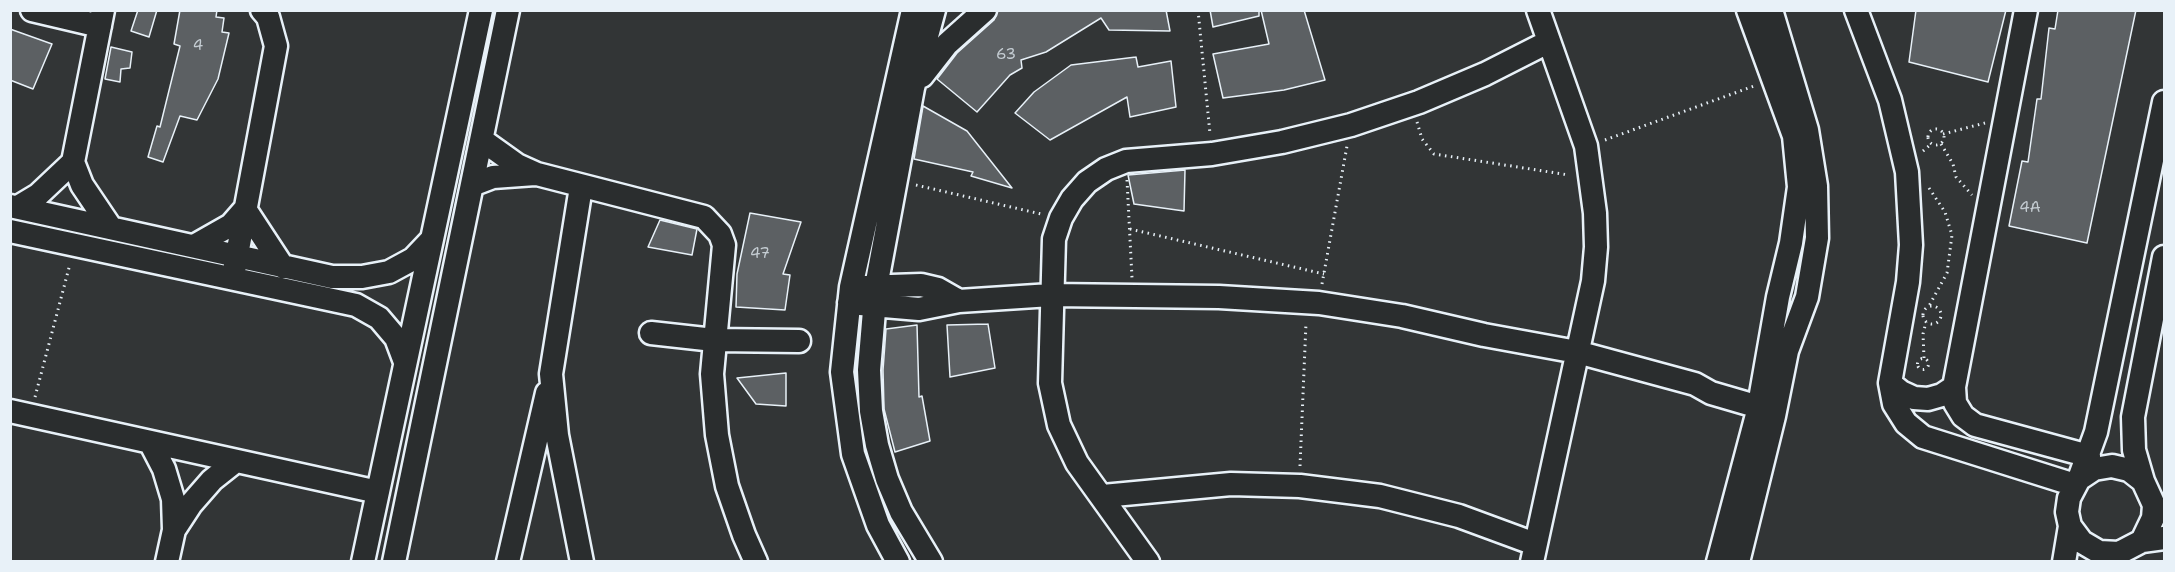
<!DOCTYPE html>
<style>
body{margin:0}
#map{position:relative;width:2175px;height:572px;overflow:hidden;background:#323536;font-family:"Shantell Sans",sans-serif}
canvas{display:block}
.frame{position:absolute;inset:0;border:12px solid #e8f1f8;pointer-events:none}
</style>
<div id="map">
<canvas width="2175" height="572"></canvas>
<div class="frame"></div>
</div>
<script>
const ctx = document.querySelector('canvas').getContext('2d');
ctx.lineJoin = 'round';
function fillPath(path, color) { ctx.fillStyle = color; ctx.fill(path, 'evenodd'); }
const toPath = rows => new Path2D(rows.map(r => 'M' + r).join(''));
function trace(path, color, width, dash) { ctx.strokeStyle = color; ctx.lineWidth = width; ctx.lineCap = dash ? 'butt' : 'round'; ctx.setLineDash(dash || []); ctx.stroke(path); }
function drawText(font, color, halo, rows, align = 'center') {
  ctx.font = font + ' "Shantell Sans",sans-serif'; ctx.lineWidth = 4.5; ctx.setLineDash([]); ctx.textBaseline = 'middle'; ctx.strokeStyle = halo; ctx.fillStyle = color; for (const [text, x, y, turn = 0] of rows) {
    ctx.save(); ctx.translate(x, y); ctx.rotate((+turn || 0) * Math.PI / 180); ctx.textAlign = isNaN(turn) ? turn : align; if (halo) ctx.strokeText(text, 0, 0); ctx.fillText(text, 0, 0); ctx.restore();
  }
}
const building = toPath([
 [138,10,157,10,149,37,131,31,138,10],
 [180,10,217,10,216,17,224,18,222,32,229,33,218,79,197,120,180,116,163,162,148,157,157,126,160,127,180,46,174,44,180,10],
 [998,10,1166,10,1170,31,1109,30,1101,18,1046,52,1021,60,1022,68,1010,75,977,112,937,79,957,53,994,20,998,10],
 [1210,10,1259,10,1259,16,1213,27,1210,10],
 [1261,10,1304,10,1325,80,1284,90,1223,98,1213,54,1269,44,1261,10],
 [1916,10,2006,10,1988,82,1909,62,1916,10],
 [2058,10,2136,10,2087,243,2009,226,2022,161,2028,162,2037,99,2041,99,2049,28,2055,29,2058,10],
 [10,29,52,44,33,89,10,80,10,29],
 [111,47,132,52,130,68,121,69,120,82,105,79,111,47],
 [1136,57,1138,67,1171,61,1176,107,1130,117,1127,97,1050,140,1015,113,1034,92,1071,65,1136,57],
 [923,106,967,131,1012,188,971,176,973,172,914,159,923,106],
 [1185,170,1184,211,1134,204,1128,175,1185,170],
 [750,213,801,222,783,274,790,275,785,310,736,307,737,274,750,213],
 [660,220,697,229,692,255,648,247,660,220],
 [988,324,995,368,950,377,947,325,988,324],
 [917,325,919,397,922,396,930,441,895,452,884,409,883,370,886,329,917,325],
 [786,373,786,406,756,404,737,378,786,373]
]);
fillPath(building, '#5c6063');
trace(building, '#e8f1f8', 1.5);
const minor = toPath([
 [32,10,100,26],
 [1856,10,1890,100,1907,172,1911,245,1908,282,1890,383,1894,404,1906,423,1923,437,2075,485],
 [2026,10,1954,387,1955,403,1963,416,1975,425,2089,456],
 [922,76,947,44,985,10],
 [482,140,517,165,537,174,704,217,720,234,724,245,712,374,717,435,727,486,744,535,756,562],
 [73,162,82,185,111,228],
 [472,185,493,177,535,174],
 [581,187,551,374,557,435,582,562],
 [10,206,332,277,362,277,389,272,413,259,432,239],
 [18,207,38,195,73,162,103,10],
 [10,231,356,305,379,318,396,338,405,362],
 [194,246,231,225,245,209,283,267],
 [234,271,276,46,268,17,262,10],
 [862,287,921,285,938,289,959,301],
 [849,303,919,309,959,301,1051,295,1219,297,1319,303,1402,316,1484,335,1577,352,1695,384,1711,393,1759,407],
 [651,333,714,340,799,341],
 [1890,383,1901,392,1914,398,1928,399,1942,395,1954,387],
 [10,411,378,492],
 [150,442,164,469,173,499,174,530,167,562],
 [2079,479,2096,432,2164,102],
 [2143,481,2134,450,2133,417,2164,257],
 [1103,496,1231,484,1300,486,1380,496,1459,516,1535,544],
 [174,530,191,504,212,480,236,461],
 [2142,541,2153,518,2154,505,2143,481,2129,470,2112,466,2094,469,2079,479,2069,498,2067,512,2070,526,2082,542,2099,552,2119,553,2142,541,2164,538],
 [363,562,481,10],
 [394,562,508,10],
 [508,562,547,393],
 [898,562,878,525,853,454,842,372,851,287,913,10],
 [931,562,901,512,887,479,877,445,871,411,869,370,876,287,913,88,934,10],
 [1148,562,1077,463,1059,425,1050,383,1054,239,1061,218,1072,199,1087,182,1106,169,1126,161,1212,154,1282,142,1351,125,1419,102,1485,74,1548,42],
 [1532,562,1593,281,1596,247,1595,213,1586,146,1538,10],
 [1718,562,1758,411,1778,297,1791,243,1799,187,1794,136,1748,10],
 [1738,562,1774,416,1787,351,1807,297,1817,238,1816,186,1807,130,1771,10],
 [2064,562,2070,526]
]);
trace(minor, '#e8f1f8', 27);
trace(toPath([
 [1198,10,1210,134],
 [1417,122,1422,139,1434,154,1569,175],
 '1928 137a8 8 0 1 1 16 0a8 8 0 1 1-16 0Z',
 [1943,134,1985,123],
 [1605,140,1754,86],
 [1941,144,1953,164,1956,177,1972,195],
 [1923,151,1931,144],
 [1127,180,1132,278],
 [916,185,1041,214],
 [1929,188,1945,212,1952,235,1947,273,1929,306],
 [1130,229,1324,274],
 [1322,284,1347,146],
 '1923 315a9 9 0 1 1 18 0a9 9 0 1 1-18 0Z',
 [1924,358,1923,334,1926,322],
 '1917.5 364a5.5 5.5 0 1 1 11 0a5.5 5.5 0 1 1-11 0Z',
 [35,397,70,264],
 [1300,466,1306,323]
]), '#e8f1f8', 3, [1.5, 4.5]);
trace(minor, '#2a2d2e', 22);
drawText('15px', '#c5cdd3', null, [
 ["4",198,46],
 ["63",1006,55],
 ["4A",2030,208],
 ["47",760,254]
]);
</script>
